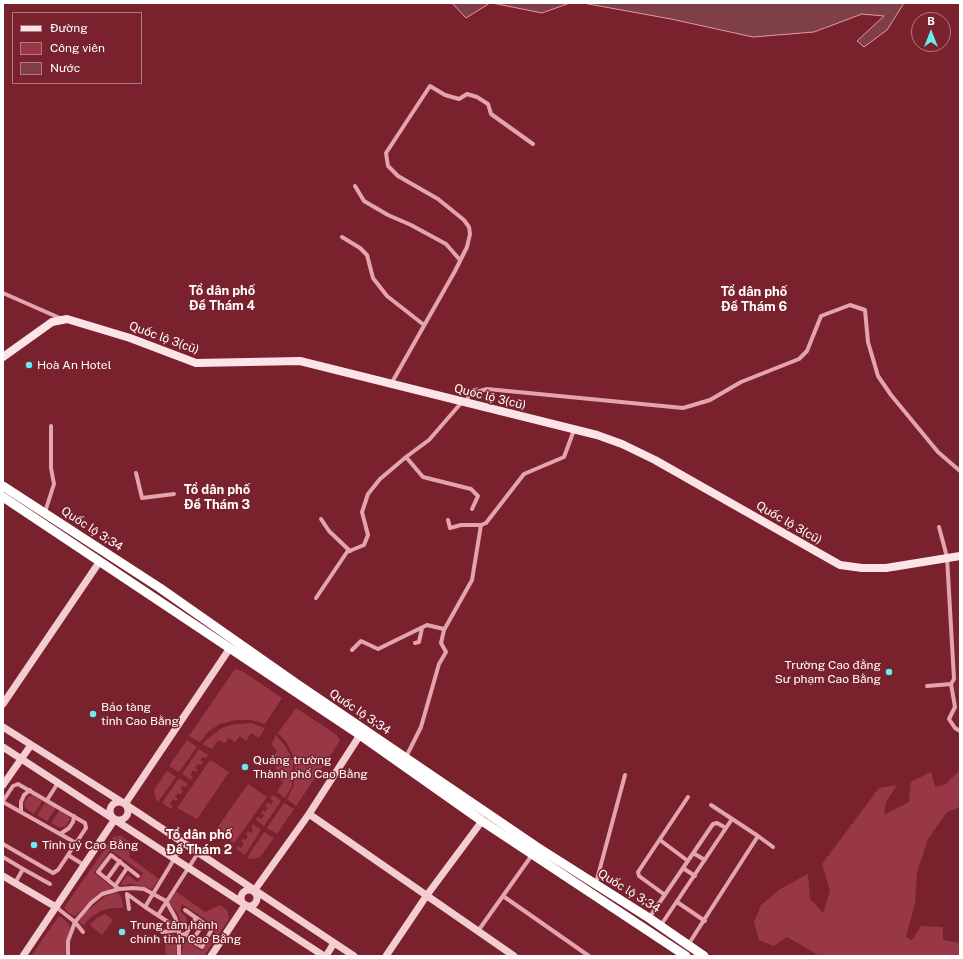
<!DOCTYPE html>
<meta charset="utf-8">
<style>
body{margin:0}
#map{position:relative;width:963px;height:959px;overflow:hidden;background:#79222d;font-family:"Public Sans",sans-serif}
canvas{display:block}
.frame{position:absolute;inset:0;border:4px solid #fff;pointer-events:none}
.legend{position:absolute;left:12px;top:12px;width:130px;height:72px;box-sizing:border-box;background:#79222d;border:1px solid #af7a81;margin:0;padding:5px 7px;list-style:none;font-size:12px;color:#fff}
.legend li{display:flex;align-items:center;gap:8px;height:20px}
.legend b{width:20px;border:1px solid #af7a81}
.north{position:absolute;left:911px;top:12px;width:40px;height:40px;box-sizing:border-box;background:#79222d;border:1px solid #af7a81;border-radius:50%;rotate:0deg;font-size:11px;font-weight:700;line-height:16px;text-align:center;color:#fff}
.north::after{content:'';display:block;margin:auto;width:14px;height:18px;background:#66edf0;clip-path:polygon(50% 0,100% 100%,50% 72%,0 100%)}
</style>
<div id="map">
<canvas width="963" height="959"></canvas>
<div class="frame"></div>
<ul class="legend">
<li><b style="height:5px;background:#fce4e6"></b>Đường</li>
<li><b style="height:11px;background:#983847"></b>Công viên</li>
<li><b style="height:11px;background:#7f3f47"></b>Nước</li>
</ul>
<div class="north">B</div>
</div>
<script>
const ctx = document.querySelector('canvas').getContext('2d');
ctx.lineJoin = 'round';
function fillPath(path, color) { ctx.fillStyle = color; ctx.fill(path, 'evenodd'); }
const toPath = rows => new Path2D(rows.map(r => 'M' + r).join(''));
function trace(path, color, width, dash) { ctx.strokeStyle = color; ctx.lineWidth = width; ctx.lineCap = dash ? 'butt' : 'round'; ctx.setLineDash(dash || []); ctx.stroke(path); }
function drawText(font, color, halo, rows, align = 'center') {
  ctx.font = font + ' "Public Sans",sans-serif'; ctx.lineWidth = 3; ctx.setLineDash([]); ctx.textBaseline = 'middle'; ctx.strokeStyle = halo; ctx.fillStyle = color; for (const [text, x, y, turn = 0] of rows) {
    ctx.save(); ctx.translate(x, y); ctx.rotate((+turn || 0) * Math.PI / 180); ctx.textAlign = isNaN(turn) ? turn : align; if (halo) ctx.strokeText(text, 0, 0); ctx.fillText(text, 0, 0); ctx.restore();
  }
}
fillPath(toPath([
 [235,669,242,671,282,698,265,724,252,720,235,720,220,724,209,731,200,742,189,736],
 [296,708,337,735,340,741,296,806,287,799,294,785,295,760,287,743,278,733],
 [251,723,265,728,259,738,251,733,246,741,240,736,235,742,229,738,225,743,218,740,212,749,202,744,220,729,231,725],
 [276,735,286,747,293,761,292,786,285,798,277,792,283,782,278,778,281,773,275,768,280,763,273,758,277,750,271,745],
 [187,740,197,747,179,772,169,766],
 [199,749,208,755,206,758,203,757,200,760,203,762,201,765,198,764,195,768,198,770,196,772,193,770,190,775,193,777,191,780,182,774],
 [210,760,229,772,197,819,177,808],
 [960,770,960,807,947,812,928,839,917,872,915,903,906,937,912,940,921,926,943,927,943,940,960,943,960,956,820,956,787,937,774,946,759,940,754,922,761,905,780,889,808,874,810,899,823,913,830,891,822,864,879,788,897,785,886,802,884,815,909,802,911,782,931,772,935,787,946,784],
 [167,771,176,777,158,802,155,797,154,790],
 [179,778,188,784,186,787,183,786,180,789,183,791,181,794,178,793,175,797,178,799,176,801,173,799,170,804,173,806,171,809,162,803],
 [248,784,267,797,234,843,215,831],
 [33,795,42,801,34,814,25,808,24,802,28,797],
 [273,795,281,801,264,826,256,820,257,817,261,819,264,815,261,813,263,810,265,812,268,808,265,806,268,802,271,805,273,801,270,798],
 [45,803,56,808,47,821,37,815],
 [284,803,294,809,277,834,267,828],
 [60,810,68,816,70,819,66,826,60,828,51,823],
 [253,824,261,830,245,855,236,849,238,846,241,848,244,843,241,841,243,839,246,840,248,836,246,834,248,831,251,833,253,829,251,827],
 [264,832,274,838,260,857,253,859,247,858],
 [121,836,130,842,129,857,159,879,152,889,131,884,123,885,121,884,127,875,138,882,143,873,110,850,94,873,113,888,98,894,75,916,69,913,64,908,113,837],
 [175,891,205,912,220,905,227,910,229,919,204,956,181,956,183,948,181,938,184,937,186,941,202,951,215,933,211,923,182,904,180,911,186,917,188,928,182,929,178,914,168,901],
 [115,893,119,894,122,899,123,908,111,908,101,911,91,917,83,926,79,921,86,912,104,897],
 [105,914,113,920,102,935,90,925,97,918],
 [59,916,66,921,70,927,65,956,31,956],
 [168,933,175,935,179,940,176,956,166,956,165,945,162,936]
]), '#983847');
const water = toPath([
 [452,3,490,3,466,18,452,3],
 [492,3,570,3,542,13,492,3],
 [583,3,904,3,887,30,864,47,857,41,884,16,862,14,814,32,753,37,671,19,583,3]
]);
fillPath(water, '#7f3f47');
trace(water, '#e597a4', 1);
trace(toPath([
 [355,186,364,201,388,215,411,225,446,244,460,260],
 [342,237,360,248,367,255,373,278,387,296,424,325],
 [3,293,62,319],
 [391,384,455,271,467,247,470,234,469,227,464,220,438,199,398,176,388,166,386,153,430,86,445,95,459,99,467,94,477,97,488,104,491,114,533,144],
 [462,402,429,440,406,457,423,477,471,489,478,496,472,509],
 [467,402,468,396,472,393,487,389,683,408,710,400,741,382,799,359,807,351,821,316,850,305,865,310,868,342,878,376,891,395,938,452,960,471],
 [136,473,142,498,174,494],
 [45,512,54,484,51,468,51,426],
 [321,519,329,531,350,551],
 [448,520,450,528,461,525,481,525],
 [316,598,347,552,364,545,368,535,362,512,368,494,380,479,406,457],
 [415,643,419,642,422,628],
 [352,650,361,641,378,649,427,625,444,629],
 [951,684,955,707,949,719,955,728,960,731],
 [927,686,951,684,954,679,947,557,939,527],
 [406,757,421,727,439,664,446,652,441,643,444,630,472,580,481,525,486,523,524,474,564,457,574,430],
 [47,800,58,783],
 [3,801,13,786,18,784,85,823,86,828,58,870,53,873,3,844],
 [3,802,76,843],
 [21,812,21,802,24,795,30,790],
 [60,834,69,828,73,822,74,816],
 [758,836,773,847],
 [660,840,688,861],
 [693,853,705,860],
 [68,855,84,865],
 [3,857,23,869],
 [683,868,695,876],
 [107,879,120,861],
 [15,883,23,869,50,884],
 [596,883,625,775],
 [115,886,127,868],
 [119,889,98,872,111,855,138,876],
 [127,894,145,907,184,843],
 [127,895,129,909],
 [665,895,639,876,638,872,688,797],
 [503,896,589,956],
 [677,902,705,921],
 [56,907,75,922,83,932],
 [145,907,179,929],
 [158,915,198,853],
 [649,918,713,824,717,823,726,828,732,819],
 [661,925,726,828],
 [478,931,532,855],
 [162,932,179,930],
 [186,934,196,918],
 [180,935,186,934,192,941,202,947,212,929,185,910],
 [192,941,204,923],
 [688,945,758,836,711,805],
 [68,956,68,941,75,922,91,903,102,894,119,889,133,888,144,889,166,901,175,917,179,929,179,956]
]), '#e4a4ad', 4);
trace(toPath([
 [3,704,100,561],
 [3,727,125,804,354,956],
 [3,747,324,956],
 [3,785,31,745],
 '110 811a9 9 0 1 1 18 0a9 9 0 1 1-18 0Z',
 [125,804,230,648],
 [309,814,514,956],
 [3,876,56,907],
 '241 898a8 8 0 1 1 16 0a8 8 0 1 1-16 0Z',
 [254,891,309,814,360,735],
 [23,956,115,819],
 [211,956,245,905],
 [326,956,334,943],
 [386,956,427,895,482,821]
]), '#f4cdd2', 7);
trace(toPath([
 [3,357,52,322,67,319,130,338,196,363,300,361,597,435,622,444,655,460,840,565,862,568,886,568,960,556]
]), '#fce4e6', 8);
trace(toPath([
 [3,486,160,588,297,684,537,847,649,918,704,956],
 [3,497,360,735,482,821,686,956]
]), '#fff', 9);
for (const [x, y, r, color] of [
 [29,365,4,"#66edf0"],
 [889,672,4,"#66edf0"],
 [93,714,4,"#66edf0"],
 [245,767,4,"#66edf0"],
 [34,845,4,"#66edf0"],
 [122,932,4,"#66edf0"]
]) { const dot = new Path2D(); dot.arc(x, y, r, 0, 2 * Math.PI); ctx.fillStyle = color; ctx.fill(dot); trace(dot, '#79222d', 1.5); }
drawText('12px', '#fff', '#79222d', [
 ["Quốc lộ 3(cũ)",164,338,20],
 ["Quốc lộ 3(cũ)",490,397,14],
 ["Quốc lộ 3(cũ)",789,523,30],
 ["Quốc lộ 3;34",92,529,33],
 ["Quốc lộ 3;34",360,712,34],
 ["Quốc lộ 3;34",629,891,32]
]);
drawText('12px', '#fff', '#79222d', [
 ["Hoà An Hotel",37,365],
 ["Trường Cao đẳng",881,665,"right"],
 ["Sư phạm Cao Bằng",881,679,"right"],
 ["Bảo tàng",101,707],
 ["tỉnh Cao Bằng",101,721],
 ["Quảng trường",253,760],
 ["Thành phố Cao Bằng",253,774],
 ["Tỉnh uỷ Cao Bằng",42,845],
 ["Trung tâm hành",130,925],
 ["chính tỉnh Cao Bằng",130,939]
], 'left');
drawText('bold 13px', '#fff', '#79222d', [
 ["Tổ dân phố",222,291],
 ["Đề Thám 4",222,306],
 ["Tổ dân phố",754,292],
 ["Đề Thám 6",754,307],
 ["Tổ dân phố",217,490],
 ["Đề Thám 3",217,505],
 ["Tổ dân phố",199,835],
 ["Đề Thám 2",199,850]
]);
</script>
